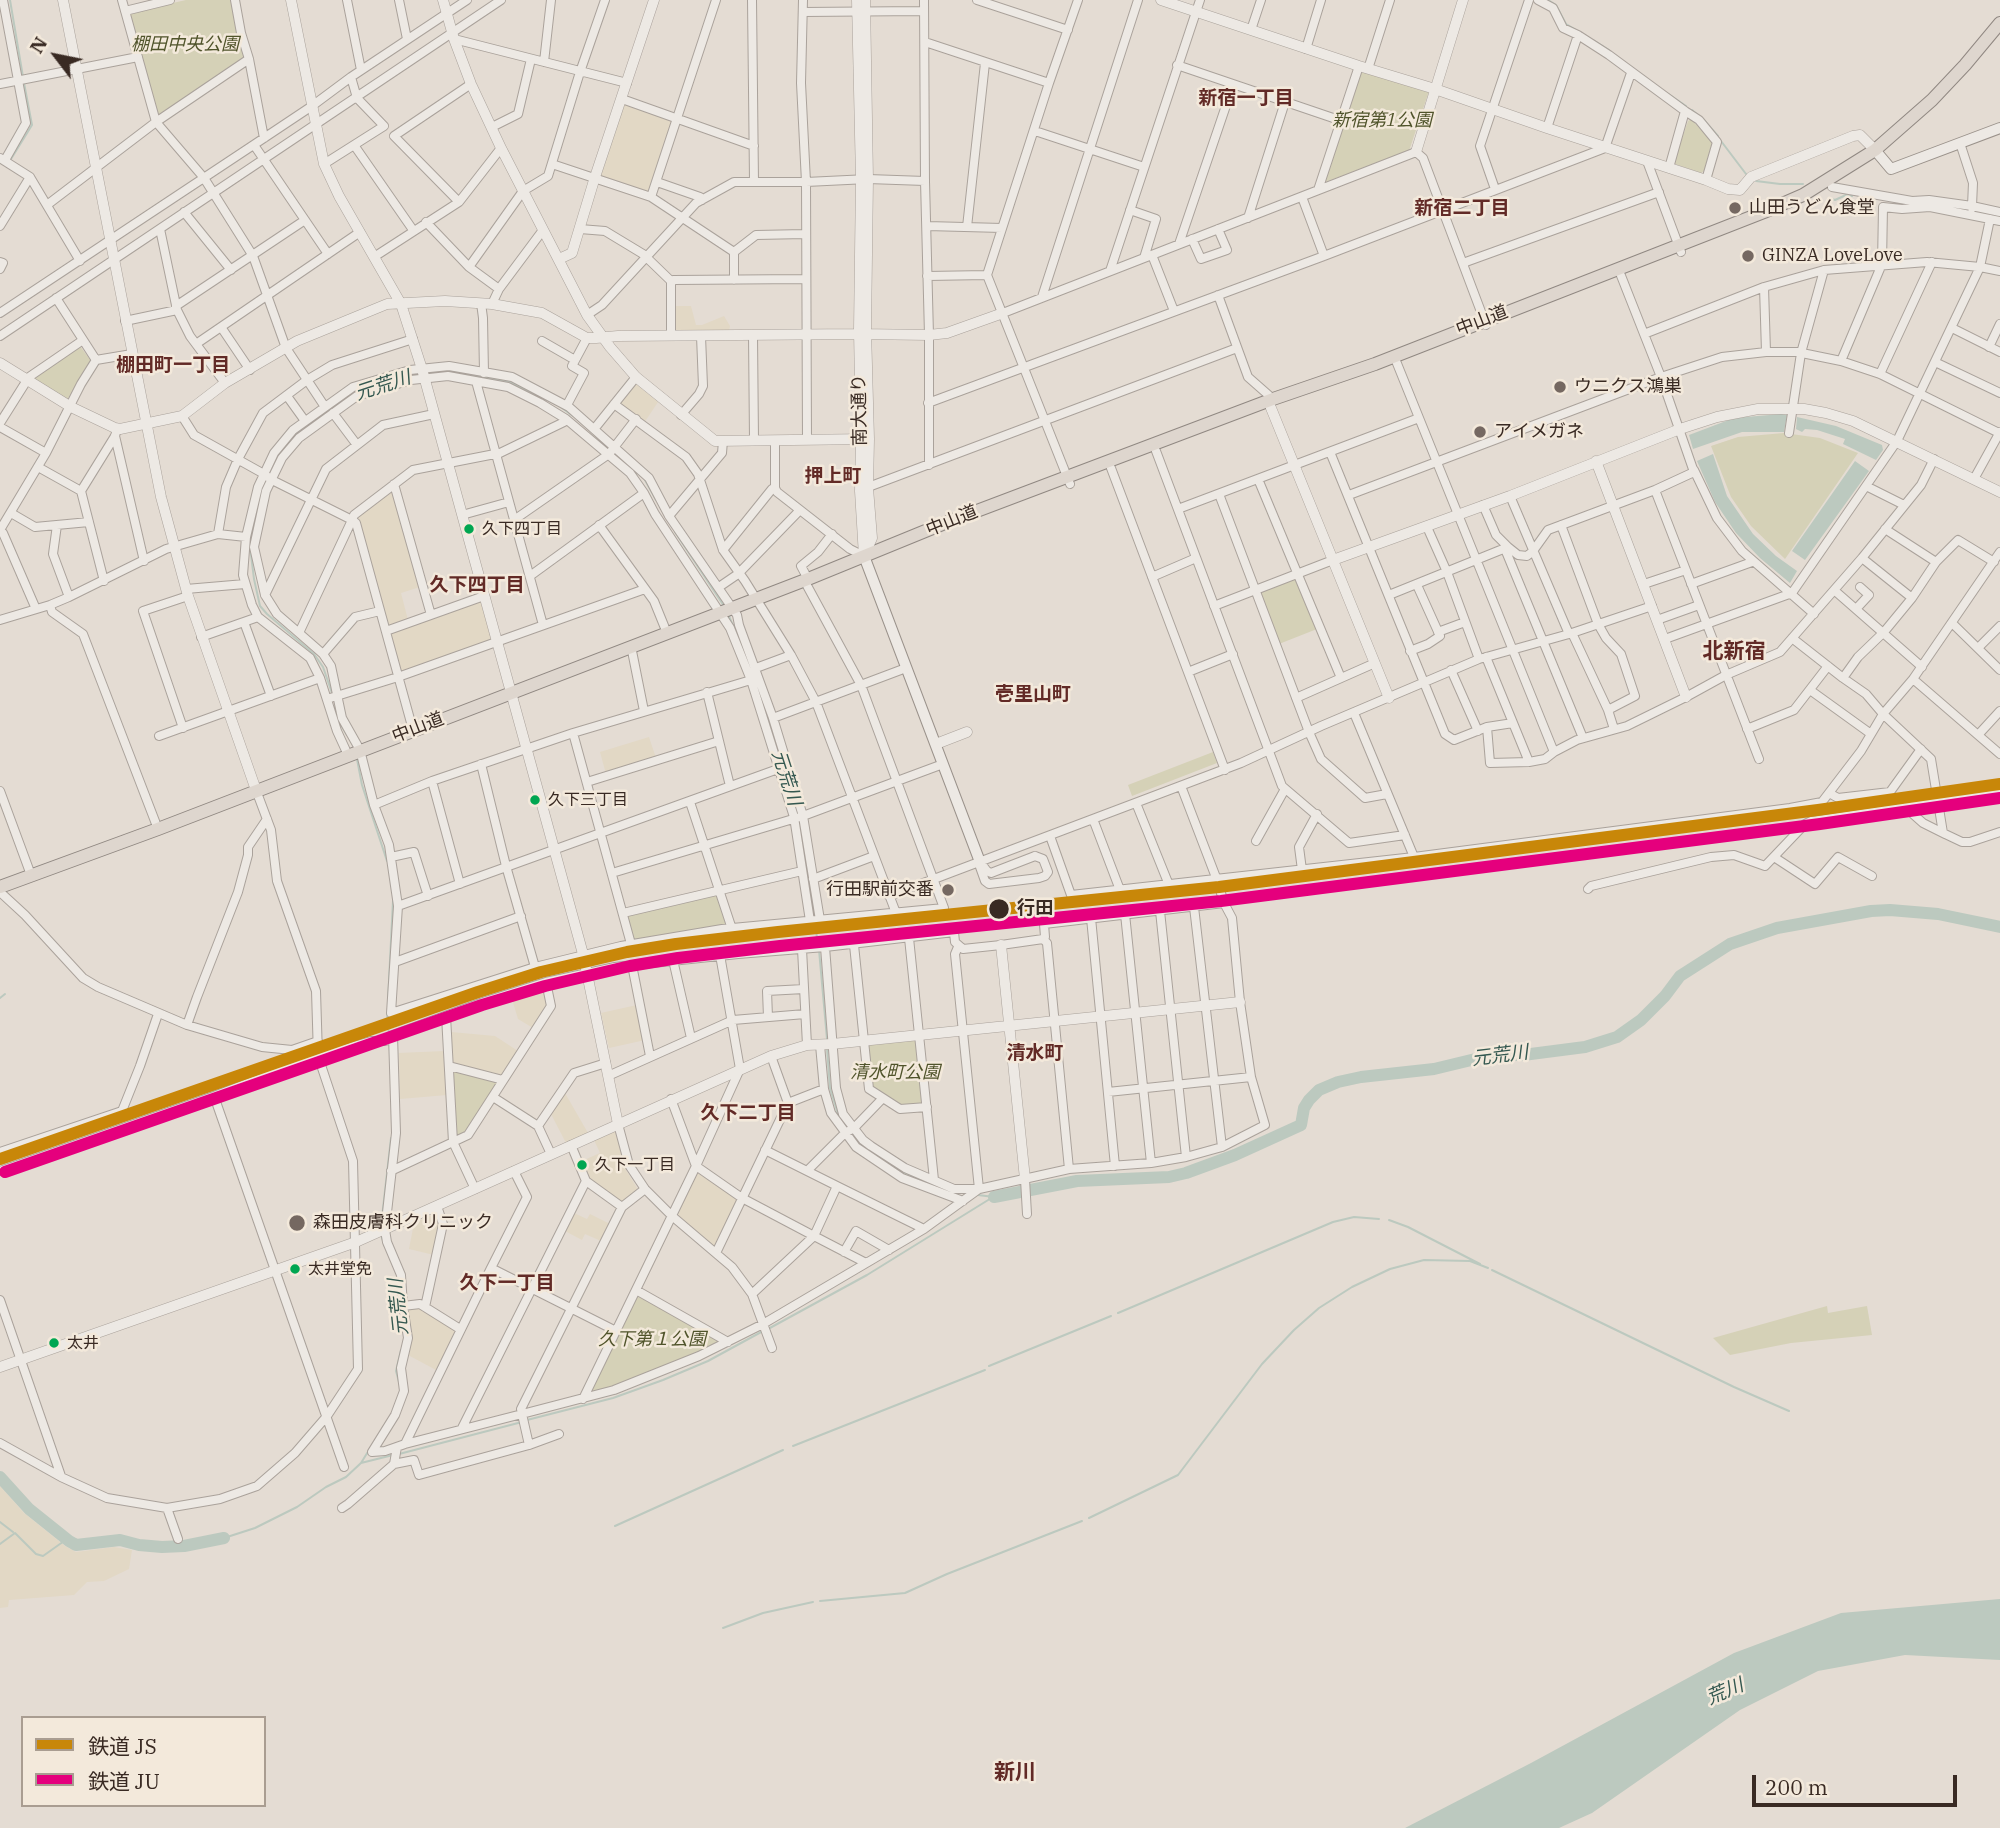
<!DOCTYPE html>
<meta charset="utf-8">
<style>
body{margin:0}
#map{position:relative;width:2000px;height:1828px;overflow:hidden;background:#e4dcd3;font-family:"IBM Plex Serif","Noto Sans JP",serif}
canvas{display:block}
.legend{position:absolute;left:21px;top:1716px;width:245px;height:91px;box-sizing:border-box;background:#f3e9db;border:2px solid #a99d91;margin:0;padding:9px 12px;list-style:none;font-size:21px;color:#392a23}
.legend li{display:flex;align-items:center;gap:14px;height:35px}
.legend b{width:35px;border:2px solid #a99d91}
.north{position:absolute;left:21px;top:21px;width:70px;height:70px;-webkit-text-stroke:5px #f3e9db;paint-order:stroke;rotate:302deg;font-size:19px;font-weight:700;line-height:28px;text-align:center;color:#392a23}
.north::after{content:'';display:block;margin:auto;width:24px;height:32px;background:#392a23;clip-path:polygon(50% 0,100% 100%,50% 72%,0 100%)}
.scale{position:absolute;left:1752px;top:1775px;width:205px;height:32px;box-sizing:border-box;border:4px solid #392a23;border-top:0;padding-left:9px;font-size:21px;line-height:24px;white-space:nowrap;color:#392a23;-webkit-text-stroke:5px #f3e9db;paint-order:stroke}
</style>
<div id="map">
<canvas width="2000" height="1828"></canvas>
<ul class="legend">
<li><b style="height:9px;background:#c88709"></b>鉄道 JS</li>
<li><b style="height:9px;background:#e5007d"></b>鉄道 JU</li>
</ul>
<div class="north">N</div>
<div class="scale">200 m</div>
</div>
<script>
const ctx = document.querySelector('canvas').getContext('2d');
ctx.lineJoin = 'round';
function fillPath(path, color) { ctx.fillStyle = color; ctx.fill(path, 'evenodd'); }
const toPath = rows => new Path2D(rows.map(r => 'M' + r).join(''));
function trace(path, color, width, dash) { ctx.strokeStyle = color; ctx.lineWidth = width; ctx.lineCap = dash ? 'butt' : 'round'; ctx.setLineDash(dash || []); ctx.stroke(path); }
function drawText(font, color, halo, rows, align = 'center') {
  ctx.font = font + ' "IBM Plex Serif","Noto Sans JP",serif'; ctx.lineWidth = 5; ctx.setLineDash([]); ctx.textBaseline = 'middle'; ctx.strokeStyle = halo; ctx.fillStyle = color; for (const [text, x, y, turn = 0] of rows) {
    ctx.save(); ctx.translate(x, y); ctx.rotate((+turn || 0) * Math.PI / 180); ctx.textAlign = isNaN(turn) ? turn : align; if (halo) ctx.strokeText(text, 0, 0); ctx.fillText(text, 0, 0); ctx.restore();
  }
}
fillPath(toPath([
 [626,104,672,119,673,122,650,191,646,193,602,178,600,174,623,106],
 [674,306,691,306,696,325,702,325,724,316,730,326,729,331,676,331],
 [635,383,658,402,644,423,618,404],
 [390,491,394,494,420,587,401,593,408,620,390,626,388,625,358,519,360,515],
 [479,601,481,602,491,638,489,641,403,672,400,670,391,635,393,632],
 [649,737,656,758,606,774,600,752],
 [543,986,548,1006,533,1028,518,1019,511,996],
 [637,1005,645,1040,609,1048,601,1013],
 [451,1032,495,1036,518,1051,502,1075,452,1063],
 [444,1051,447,1095,400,1099,399,1053],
 [565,1093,588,1133,566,1143,551,1114],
 [614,1131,616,1133,626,1170,637,1188,637,1191,622,1203,589,1178,582,1161,600,1153,594,1140],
 [696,1172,737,1199,717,1245,713,1245,678,1215],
 [574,1213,587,1219,590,1214,610,1224,601,1241,585,1234,582,1240,565,1231],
 [434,1214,440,1224,434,1255,409,1249,414,1223],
 [419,1308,455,1329,456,1332,436,1370,408,1355,412,1333,407,1311,409,1309],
 [0,1486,24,1513,65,1546,76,1552,114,1547,132,1550,129,1569,104,1581,87,1582,74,1595,9,1600,8,1607,0,1608]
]), '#e2d8c5');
fillPath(toPath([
 [186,0,233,0,244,57,158,116,128,13],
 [1361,71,1429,91,1409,151,1325,182],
 [1691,119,1712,142,1704,171,1701,173,1675,164,1674,162,1688,121],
 [80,346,91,361,67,400,33,379],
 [1784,433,1820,438,1858,453,1785,559,1751,526,1731,497,1711,446,1738,437],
 [1294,579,1297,580,1317,629,1279,644,1260,595,1261,592],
 [1213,752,1217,763,1132,796,1128,785],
 [718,894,727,923,726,926,636,940,633,938,627,915],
 [916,1038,923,1104,901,1107,872,1087,867,1043],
 [452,1070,499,1082,466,1133,455,1138],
 [637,1295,722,1342,656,1372,588,1395],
 [1827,1306,1828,1313,1867,1306,1872,1335,1791,1343,1730,1355,1713,1338]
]), '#d5d1b7');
fillPath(toPath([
 [1781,414,1787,415,1784,432,1742,432,1693,449,1689,435,1734,418],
 [1797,417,1836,426,1882,445,1883,450,1876,460,1843,444,1845,439,1817,430,1805,429,1802,432,1796,429],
 [1713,454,1727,496,1753,534,1776,556,1797,571,1790,583,1760,558,1736,533,1715,502,1697,461],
 [1855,461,1869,471,1805,560,1792,551],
 [2000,1599,2000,1660,1905,1655,1818,1671,1740,1710,1592,1813,1559,1828,1405,1828,1531,1763,1734,1653,1841,1613]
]), '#bcc9bf');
trace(toPath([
 [10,0,23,77],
 [1548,0,1556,5,1566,24,1578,31],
 [1593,40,1609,50],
 [1667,93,1686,106],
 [1692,110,1699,116],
 [1703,119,1718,136],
 [1721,141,1746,174],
 [11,159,32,125,24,83],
 [1756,181,1780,184,1803,184],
 [1832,199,1835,200,1846,195,1852,196],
 [428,373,449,371,510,382,547,400],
 [383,382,419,374],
 [558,405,573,416],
 [269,473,278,455,296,434,355,392,375,385],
 [645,480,656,500],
 [261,493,267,479],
 [253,525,250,547,254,579,260,606,267,614,314,654,323,667,332,693],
 [675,532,724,606],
 [728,614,744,651],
 [757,685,798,813],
 [341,725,347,735],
 [357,759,362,785,387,861],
 [799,819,803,841],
 [807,864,815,917],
 [815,923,818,945],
 [819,950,827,1039],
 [0,998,5,994],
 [388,1000,393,901],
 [387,1013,389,1035],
 [827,1048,830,1088,838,1114,849,1128],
 [852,1133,859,1143,868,1148],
 [881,1157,903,1172,938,1187],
 [978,1195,994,1197],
 [1389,1220,1408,1227,1480,1264],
 [381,1226,391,1138],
 [381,1235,385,1247],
 [1492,1270,1734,1387,1789,1411],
 [1118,1313,1333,1222,1354,1217,1379,1219],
 [768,1329,867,1275,993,1197],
 [989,1366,1111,1316],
 [399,1382,396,1371,401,1350],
 [527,1420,613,1398,663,1380,708,1361,763,1331],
 [793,1446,985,1370],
 [399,1454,522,1422],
 [361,1463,393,1455],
 [1089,1518,1178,1475,1262,1364,1294,1330,1319,1308,1352,1287,1390,1269,1424,1260,1470,1261,1488,1268],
 [0,1522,13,1532],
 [615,1526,783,1450],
 [224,1538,255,1528,297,1507,326,1487,346,1477,361,1463,369,1450],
 [0,1544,15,1533,36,1554,43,1556,67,1539],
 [820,1601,905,1593,947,1574,1082,1521],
 [723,1628,763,1613,813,1602]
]), '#bcc9bf', 2);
trace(toPath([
 [994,1197,1077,1181,1169,1177,1186,1173,1235,1155,1301,1125,1304,1108,1309,1100,1319,1090,1338,1082,1361,1077,1434,1069,1492,1055,1523,1055,1585,1047,1617,1037,1641,1020,1665,996,1680,976,1730,944,1777,928,1871,911,1890,910,1938,914,2000,927],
 [0,1477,29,1509,69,1541,76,1545,120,1540,139,1545,162,1547,184,1546,224,1538]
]), '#bcc9bf', 12);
const minor = toPath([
 [3,0,26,123,5,160],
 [122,0,156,122,204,178,253,256,286,348,325,407],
 [235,0,241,33,249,59,264,138],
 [347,0,361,70],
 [399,0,407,39],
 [752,0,754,181],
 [803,0,801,83,806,182,807,440],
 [924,0,925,181,929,335,929,465],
 [977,0,1068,30],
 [1538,0,1553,8,1563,28,1578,35,1609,55,1685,111,1669,168],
 [125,11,170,0],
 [803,12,924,11],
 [1251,30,1261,0],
 [454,39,627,83],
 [925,42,1049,83],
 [1306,49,1321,0],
 [544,62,551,0],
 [1177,65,1342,121],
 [1368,69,1390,0],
 [0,84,138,57],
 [622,99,754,146],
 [1685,111,1699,120,1717,142,1706,180],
 [492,127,518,114,531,59],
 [1547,128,1578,35],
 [1035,131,1144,167],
 [254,145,328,254],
 [354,145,413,230],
 [0,158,30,177,80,261],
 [1647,161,1681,252],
 [324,164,384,126,357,98,351,77],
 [552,164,651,197,734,252,734,280],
 [657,182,700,197,702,200],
 [1832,187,1912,201,1929,200,1972,206,1973,183,1960,143],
 [1495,189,1480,146,1529,0],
 [1318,190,1359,66],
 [651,197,716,0],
 [1302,197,1324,256],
 [459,202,394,136,471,84],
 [47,205,156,122,249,59],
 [1972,208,1972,206,2000,212],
 [1130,210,1156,219,1144,258],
 [184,212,231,270],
 [1248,218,1285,102],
 [426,222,469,267,499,289],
 [0,226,30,177],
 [927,226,1002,228],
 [967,227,985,63],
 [160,229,177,310,190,336,225,383],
 [580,229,605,231,643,254,672,282],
 [1192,239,1201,259,1227,250,1218,229],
 [1179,244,1233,85],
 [734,252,756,235,805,234],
 [1152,255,1174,311],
 [374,257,459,202,501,148],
 [0,262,3,263,0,269],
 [1463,263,1659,192],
 [469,267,523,191,548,176,580,72,605,0],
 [1110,271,1200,0],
 [927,276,987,275],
 [1764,287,1766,352],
 [1218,295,1248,377,1273,399,1272,402],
 [1042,297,1138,0],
 [56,298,96,360],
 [481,303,483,318,484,373],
 [492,304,499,289,543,230],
 [176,306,305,220],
 [0,313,264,138,312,106,351,77,467,0],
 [1003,313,1416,152,1423,158,1486,325],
 [587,315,602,305,696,203,734,182,806,182,868,179,925,181],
 [125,321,177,310],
 [221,327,250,370],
 [1952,328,2000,352],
 [1644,334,1764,287,1824,270,1927,262,1980,267,2000,271],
 [753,335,754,440],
 [0,336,501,0],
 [671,336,671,283,673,280,806,279],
 [542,341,575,360],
 [196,344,360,232],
 [1989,347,2000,324],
 [1394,356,1554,752,1577,740,1627,726,1686,697,1726,675,1780,652,1862,558,1921,485,1934,459],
 [1841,361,1882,264,1883,207,1902,209,1930,207,2000,221],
 [1935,362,2000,393],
 [1880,374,1932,262],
 [478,382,477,385,543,625],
 [287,396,305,421],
 [928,403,1324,256,1605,148,1631,73],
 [614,404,686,457,698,474,723,550,745,581,791,655,816,702,896,913],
 [567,405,584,373,572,366,587,338],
 [333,413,357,445],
 [681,415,699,394,703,386,701,336],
 [182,416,194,435,264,474,272,480,352,520,299,633,323,654,331,666,342,718,360,750,374,805,389,845,398,906,391,1013,535,967,621,946,722,929,944,908,861,685,804,580],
 [0,423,29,377,83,340],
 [0,427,46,453],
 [595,428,636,377],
 [1789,433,1801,353,1824,270],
 [115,436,144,561],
 [723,441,722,453,669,516,737,615,739,625,773,718,803,816,820,920],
 [775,442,775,488,777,492,850,549,864,556],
 [1156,451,1282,786,1349,843,1405,835],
 [1330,452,1445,734,1454,740,1487,727,1513,723],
 [38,467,81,491],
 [1111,468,1225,770],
 [1694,470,1717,518,1742,551,1814,614],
 [1258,479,1341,678],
 [1974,479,2000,432],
 [394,484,431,615],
 [1070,484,987,275,1049,83,1078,0],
 [1866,486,1904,505],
 [863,489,1237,348],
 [1655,490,1759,759],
 [1219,494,1309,732,1321,759,1365,798,1387,794],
 [1349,495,1661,377,1722,357,1766,352,1797,352,1841,361,1880,374,1999,433],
 [1510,496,1569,634],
 [1483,505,1496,535,1508,547],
 [1178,509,1419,418],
 [11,513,35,527,89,522],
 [462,515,509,502],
 [514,520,609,454,636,419],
 [57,525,53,554,69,597],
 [599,525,654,601,667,633],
 [1561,525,1598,624,1606,638,1621,654,1635,696,1608,710],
 [1427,527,1447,572,1479,659],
 [1885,529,1936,562],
 [0,530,46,453,81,384,96,360,132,354],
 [0,531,3,533,36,609],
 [218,534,226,487,238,459,263,413,307,380,332,365,413,339],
 [246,537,243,575,252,605,258,617,310,658,320,678,337,731,348,755],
 [1505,549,1583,738],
 [723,550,772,489,775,489],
 [1862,558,1912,598],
 [530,576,644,493],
 [1152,577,1196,558],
 [808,579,801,566,818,552,832,534],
 [104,581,81,491,115,436,117,429],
 [1644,584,1686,570],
 [1691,584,1752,562],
 [719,587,738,574,800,510],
 [186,589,245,584],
 [1834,590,1922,667],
 [265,595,326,469,383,425,434,414],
 [1389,595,1508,547,1518,555,1527,556,1533,551,1548,530,1655,490,1694,472,1661,377,1618,268],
 [50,605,52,612,83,634,158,829],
 [1214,606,1333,560],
 [1856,609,1869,595,1860,587],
 [0,620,50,605,69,597,166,549,218,534,246,537,258,487,274,453,293,430,353,387,410,370,449,366,512,377,569,407,649,478,669,516],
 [1657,620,1699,605],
 [244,622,271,696],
 [1952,623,2000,670],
 [386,631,484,596],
 [1438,632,1465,622],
 [299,633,277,614,265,595,254,547,266,491,282,458,299,438,357,396,411,380,448,376,508,387,540,403,566,419,630,473,644,493,655,514,730,628,751,680,794,817,810,921],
 [1572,633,1608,710,1614,729],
 [201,637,258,617],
 [1792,638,1843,678,1866,694,1883,714,1931,759,1943,833,1962,842,1970,842,2000,832],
 [1665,639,1792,593,1897,441,1980,267,1990,219],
 [631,646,644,711],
 [1979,647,2000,626],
 [1410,651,1428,644,1440,636,1417,585],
 [323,654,355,617,380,611],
 [1486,657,1529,762],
 [756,668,791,655],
 [1451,670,1478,731],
 [1188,672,1233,654],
 [1843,678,1858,657,1884,632,1912,598,1936,562,1958,540,1994,562],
 [1913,679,2000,754],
 [1810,690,1871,734],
 [707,692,730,786],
 [1296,698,1375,663],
 [327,699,398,677,645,589],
 [1354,713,1414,857],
 [773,718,906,668],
 [1487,727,1490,763,1529,762,1545,759,1554,752],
 [183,728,143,611,188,596],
 [1747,729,1794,710,1828,666],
 [413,730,356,523,352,520,354,515,413,470,500,453,564,422,566,419],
 [573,733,631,944],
 [1978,735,2000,711],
 [159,736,320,678],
 [481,764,506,866,535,967],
 [432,781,460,884],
 [587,782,719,741],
 [1181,786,1217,880,1224,903],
 [0,791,31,875],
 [1829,793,1838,798,1890,792,1921,749],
 [690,802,732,929],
 [1136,803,1169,885],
 [374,805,432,781,573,733,751,680],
 [1905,807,2000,792],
 [1093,819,1120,890],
 [1050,836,1071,895,1414,857,1790,808,1822,802,1861,751,1883,714,1913,679,2000,552],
 [1256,841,1285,789],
 [1035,856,1043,859,1048,872,1045,876,1039,878,989,884,985,881,980,867,980,862,987,871,991,873,1035,856],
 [391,857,414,852,428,896],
 [1774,857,1815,884,1838,857,1872,876],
 [1302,870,1299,847,1317,814],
 [612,873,803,816,943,764],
 [813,879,874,856],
 [1588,889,1591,886,1711,857,1734,855,1765,866,1805,824,1811,821,1905,807,1923,823,1945,834],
 [0,892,25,915,83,978,98,987,187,1025,262,1047,292,1050,318,1041],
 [889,896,1241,763,1321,726,1479,659,1569,634,1652,606],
 [1224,903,1232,918,1240,1002,1251,1077,1265,1125,1222,1147,1186,1157,1151,1163,1069,1169,979,1189,954,1189,905,1168,871,1146,863,1140,843,1114,836,1088,825,947,954,932,955,942,963,949,1001,945,1043,939,1045,937,1044,924,1224,903],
 [398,906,778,769],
 [1194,907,1222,1147],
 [1160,911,1186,1157],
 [623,913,802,871],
 [1125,914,1151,1163],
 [1091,918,1115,1166],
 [909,938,934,1180],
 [1043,939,1047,943,1069,1169],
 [854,945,869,1089,900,1109,927,1107],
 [802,949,807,1045],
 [673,960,691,1038],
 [395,962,521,916],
 [632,965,650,1056],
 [446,1016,453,1142,475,1189],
 [768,1017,767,991,804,989],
 [187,1025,197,997,238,892,248,855,248,847,267,819],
 [820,1045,824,1089,831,1113,856,1147,902,1178,963,1201],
 [449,1066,503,1080],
 [608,1076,733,1020,805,1014],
 [1108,1092,1251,1077],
 [214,1096,344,1467],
 [493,1097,538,1126],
 [671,1099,696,1166,742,1198,814,1236,837,1186,765,1150],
 [788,1103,824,1089],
 [618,1124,629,1165,645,1189,672,1216,732,1267,752,1294],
 [571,1145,586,1181,622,1207],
 [0,1152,122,1111,140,1066,158,1014],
 [551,1154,538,1126,574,1073,606,1063],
 [0,1171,214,1096,318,1056,371,1041,385,1041,393,1039],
 [391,1171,468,1135,551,1006,546,982],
 [514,1171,527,1197,491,1268,616,1331],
 [807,1171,845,1133,854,1128,882,1099],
 [1025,1179,1027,1214],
 [837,1186,924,1229],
 [844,1252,856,1231,889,1250],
 [716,1253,788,1103,771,1056],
 [491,1268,405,1444,522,1414,521,1409,622,1207,645,1189],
 [636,1290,728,1342],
 [0,1300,61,1476],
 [403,1306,420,1304,460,1329],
 [425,1307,443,1224,437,1206],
 [772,1348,752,1294,814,1236,866,1263],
 [583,1399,696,1166,740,1069,720,955],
 [462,1428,586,1181],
 [0,1443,61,1477,107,1498,167,1508,220,1499,257,1486,295,1453,327,1416,358,1369,353,1161,318,1056,316,991,277,881,271,830,256,790],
 [405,1444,385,1451,372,1452,395,1415,404,1391,401,1368,408,1338,403,1306,401,1275,387,1242,385,1230,396,1133,393,1035,486,1001,546,982,615,967,738,954,825,947],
 [529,1445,522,1414,614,1390,699,1356,763,1324,924,1229,979,1189,955,954,958,947],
 [394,1464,414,1460,419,1475,529,1445,559,1434],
 [167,1508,178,1539],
 [342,1508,348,1504,394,1464,397,1447]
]);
const tertiary = toPath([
 [63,0,161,497,188,596,256,790],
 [291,0,324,164,339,196,401,304,422,369,583,954,618,1124],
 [443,0,454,39,471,84,501,148,587,315,610,347,636,377,715,441,869,439],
 [857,0,861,179,859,330,861,440,860,491,864,556],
 [1161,0,1359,66,1435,89,1547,128,1706,180,1728,189,1740,190,1751,177,1853,136,1860,135,1875,150],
 [1416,152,1463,0],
 [559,259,572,253,595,177,654,0],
 [0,363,71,407,115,428,120,429,182,416,225,383,297,341,387,304,445,301,492,304,542,313,587,338,596,338,618,336,859,334,929,335,947,333,1003,313],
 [1271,408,1389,698],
 [1596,461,1686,697],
 [864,556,872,538,868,488,869,439,866,330,868,179,865,0],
 [1333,560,1510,496,1680,429,1717,417,1758,409,1804,409,1826,413,1853,421,2000,492],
 [936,744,967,732],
 [1001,945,1025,1179],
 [0,1367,356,1242,771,1056,807,1045,832,1044,1240,1002]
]);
const secondary = toPath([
 [1875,150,1891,169,2000,128],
 [864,556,980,862]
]);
const trunk = toPath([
 [0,887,158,829,808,579,945,523,1273,399,1375,364,1764,212,1803,195,1875,150,1932,100,1965,65,2000,23]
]);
trace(minor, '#aaa29b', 10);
trace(tertiary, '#aaa29b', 11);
trace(secondary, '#9a928b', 12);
trace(trunk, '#908882', 14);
trace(minor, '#ede9e4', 8);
trace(tertiary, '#ede9e4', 10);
trace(secondary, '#ede9e4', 10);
trace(trunk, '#ded6ce', 12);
trace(toPath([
 [0,1159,478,992,541,972,627,952,676,944,778,932,1219,887,1818,810,2000,784]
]), '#c88709', 12);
trace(toPath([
 [5,1172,482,1005,545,986,630,966,678,958,780,946,1221,901,1820,824,2000,798]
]), '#e5007d', 12);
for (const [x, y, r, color] of [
 [1735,208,7,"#756861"],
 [1748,256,7,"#756861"],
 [1560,387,7,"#756861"],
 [1480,432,7,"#756861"],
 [469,529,6,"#00a651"],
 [535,800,6,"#00a651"],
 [948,890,7,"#756861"],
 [999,909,11,"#392a23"],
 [582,1165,6,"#00a651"],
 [297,1223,9,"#756861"],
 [295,1269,6,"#00a651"],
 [54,1343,6,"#00a651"]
]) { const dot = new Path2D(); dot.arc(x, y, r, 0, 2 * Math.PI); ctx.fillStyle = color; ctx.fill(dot); trace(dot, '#f3e9db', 2.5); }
drawText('16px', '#392a23', '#f3e9db', [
 ["久下四丁目",482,529],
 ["久下三丁目",548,800],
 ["久下一丁目",595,1165],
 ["太井堂免",308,1269],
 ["太井",67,1343]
], 'left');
drawText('italic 18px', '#50542b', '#f3e9db', [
 ["棚田中央公園",185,45],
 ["新宿第1公園",1382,121],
 ["清水町公園",895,1073],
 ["久下第１公園",652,1340]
]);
drawText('18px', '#392a23', '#f3e9db', [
 ["山田うどん食堂",1749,208],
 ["GINZA LoveLove",1762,256],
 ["ウニクス鴻巣",1574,387],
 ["アイメガネ",1494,432],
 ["行田駅前交番",934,890,"right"],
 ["森田皮膚科クリニック",313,1223]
], 'left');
drawText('18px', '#392a23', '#f3e9db', [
 ["中山道",1482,321,-21],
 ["南大通り",860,410,-91],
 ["中山道",952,521,-22],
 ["中山道",418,728,-21]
]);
drawText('bold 18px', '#392a23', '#f3e9db', [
 ["行田",1017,909]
], 'left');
drawText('bold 19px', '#622a26', '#f3e9db', [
 ["新宿一丁目",1246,99],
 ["新宿二丁目",1462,209],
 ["棚田町一丁目",173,366],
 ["押上町",833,477],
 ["久下四丁目",477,586],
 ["壱里山町",1033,695],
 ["清水町",1035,1054],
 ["久下二丁目",748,1114],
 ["久下一丁目",507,1284]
]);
drawText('italic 19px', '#345850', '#f3e9db', [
 ["元荒川",383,386,-18],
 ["元荒川",786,778,72],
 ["元荒川",1500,1056,-7],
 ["元荒川",399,1307,-96],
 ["荒川",1725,1692,-23]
]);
drawText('bold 21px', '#622a26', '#f3e9db', [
 ["北新宿",1734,652],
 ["新川",1015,1773]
]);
</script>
